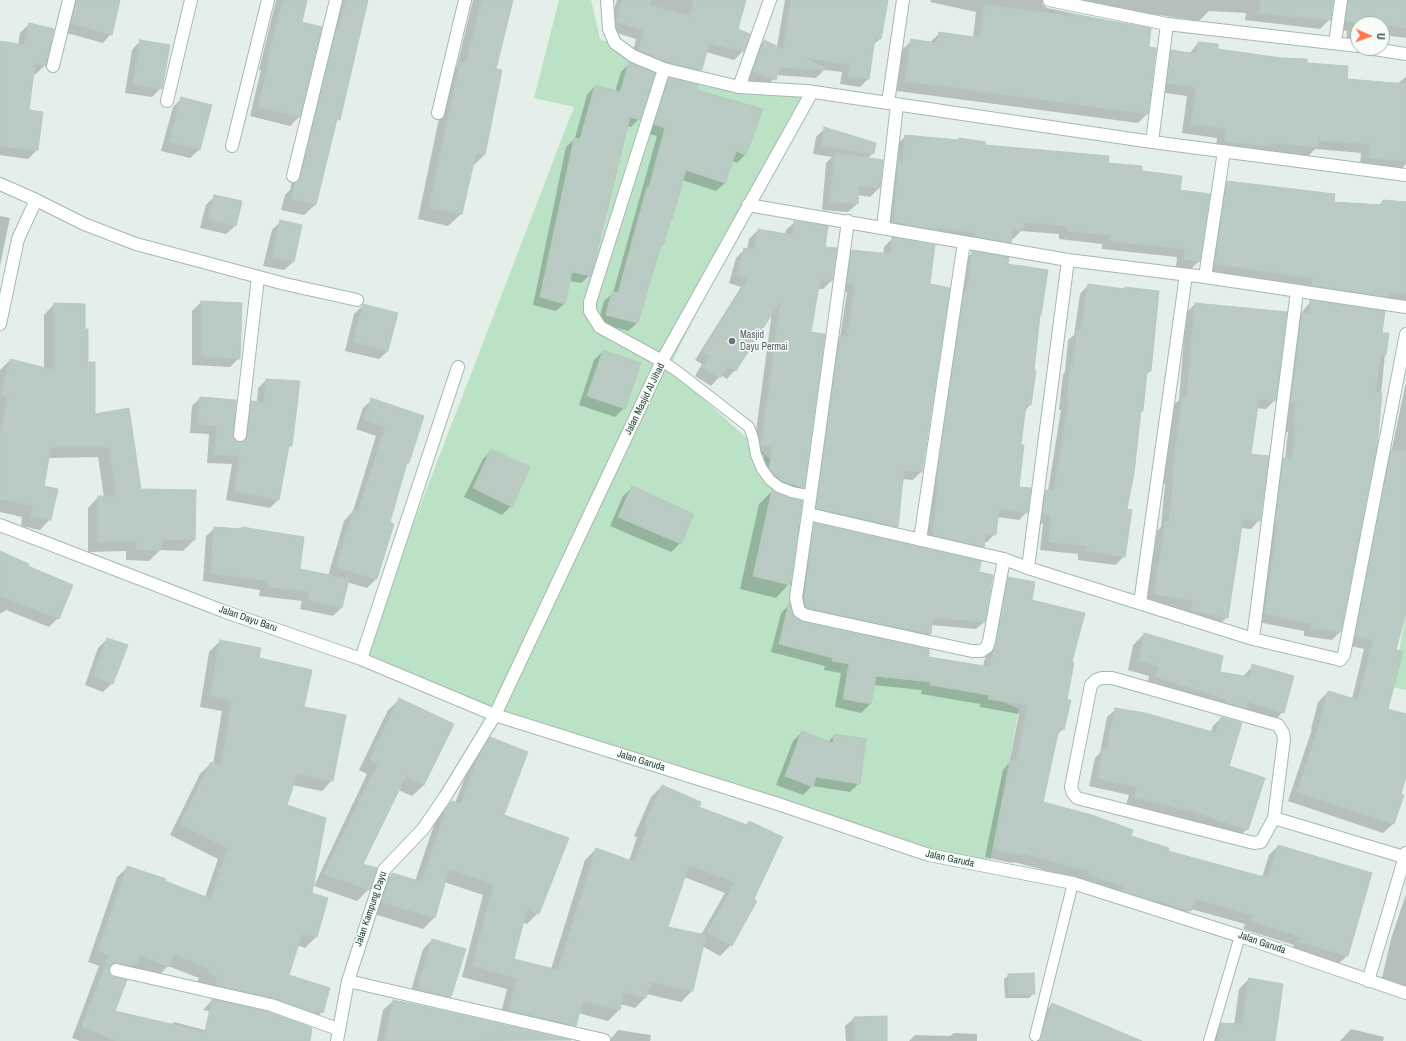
<!DOCTYPE html>
<style>
body{margin:0}
#map{position:relative;width:1406px;height:1041px;overflow:hidden;background:#e5efea;font-family:"Archivo Narrow",sans-serif}
canvas{display:block}
.north{position:absolute;left:1350px;top:16px;width:40px;height:40px;box-sizing:border-box;background:#f6fbf8;border:1px solid #a1b2ac;border-radius:50%;rotate:92deg;font-size:11px;font-weight:700;line-height:16px;text-align:center;color:#214439}
.north::after{content:'';display:block;margin:auto;width:14px;height:18px;background:#ff7853;clip-path:polygon(50% 0,100% 100%,50% 72%,0 100%)}
</style>
<div id="map">
<canvas width="1406" height="1041"></canvas>
<div class="north">U</div>
</div>
<script>
const ctx = document.querySelector('canvas').getContext('2d');
ctx.lineJoin = 'round';
function fillPath(path, color) { ctx.fillStyle = color; ctx.fill(path, 'evenodd'); }
const toPath = rows => new Path2D(rows.map(r => 'M' + r).join(''));
function trace(path, color, width, dash) { ctx.strokeStyle = color; ctx.lineWidth = width; ctx.lineCap = dash ? 'butt' : 'round'; ctx.setLineDash(dash || []); ctx.stroke(path); }
function drawText(font, color, halo, rows, align = 'center') {
  ctx.font = font + ' "Archivo Narrow",sans-serif'; ctx.lineWidth = 3; ctx.setLineDash([]); ctx.textBaseline = 'middle'; ctx.strokeStyle = halo; ctx.fillStyle = color; for (const [text, x, y, turn = 0] of rows) {
    ctx.save(); ctx.translate(x, y); ctx.rotate((+turn || 0) * Math.PI / 180); ctx.textAlign = isNaN(turn) ? turn : align; if (halo) ctx.strokeText(text, 0, 0); ctx.fillText(text, 0, 0); ctx.restore();
  }
}
fillPath(toPath([
 [559,0,591,0,600,39,739,87,806,94,669,368,811,496,805,615,1019,709,989,867,929,855,495,715,361,659,574,107,534,98],
 [1406,614,1406,690,1392,687]
]), '#bbe2c5');
fillPath(toPath([
 [69,0,119,0,111,34,103,43,63,32],
 [276,0,303,0,300,23,321,28,299,117,290,126,250,116,261,70,259,70],
 [338,0,367,0,339,119,334,123,315,205,304,215,281,210,285,195,290,190],
 [473,0,512,0,495,70,484,155,472,167,461,214,448,226,418,219,448,75,457,66],
 [617,0,744,0,737,29,743,51,734,60,706,52,701,70,693,78,631,59,636,39,608,30],
 [785,0,887,0,880,39,873,45,868,79,860,87,840,84,842,72,824,70,816,78,776,75,767,87,745,79,756,49,764,41,777,47],
 [931,0,1406,0,1406,38,1384,35,1382,39,1382,24,1358,24,1358,45,1346,43,1347,31,1337,30,1337,4,1333,2,1330,19,1320,29,1245,20,1246,13,1209,11,1199,21,1152,14,1143,22,1041,3,1047,8,1150,29,1147,48,1147,114,1138,123,897,91,902,50,912,40,929,43,939,34,973,38,976,12,930,2],
 [29,24,45,65,36,74,33,74,28,111,42,113,37,150,28,159,0,155,0,42,18,45,20,33],
 [140,41,161,88,152,97,125,93,132,50],
 [1198,43,1217,50,1306,64,1346,80,1397,84,1406,77,1406,164,1399,171,1360,167,1361,153,1315,149,1308,156,1216,150,1217,138,1182,133,1187,96,1158,92,1162,61,1172,51,1189,54],
 [629,64,639,119,631,127,627,126,590,275,581,283,569,281,565,303,556,311,533,305,566,147,575,138,587,95,595,86,615,92,621,72],
 [669,79,696,91,746,154,737,163,732,161,725,183,716,191,682,180,671,219,669,221,663,245,659,249,637,323,628,331,598,323,604,301,613,293,657,136,646,133,661,88],
 [182,98,199,150,190,158,161,151,173,107],
 [825,128,873,153,866,160,879,188,870,197,857,195,857,204,848,212,822,210,826,163,832,157,813,154,816,137],
 [906,136,957,141,959,139,984,146,1107,164,1140,171,1179,191,1199,261,1190,270,1176,267,1177,257,1102,249,1102,244,1059,239,1059,234,1021,231,1013,239,1010,238,1010,242,1001,251,886,231,897,144],
 [1227,182,1333,203,1378,206,1383,201,1406,203,1406,304,1206,273,1218,192],
 [215,196,235,226,226,234,200,228,206,205],
 [0,216,10,218,0,266],
 [281,221,293,262,284,270,263,266,272,230],
 [795,222,824,248,831,281,823,289,818,289,810,333,803,487,794,496,773,490,766,484,761,477,764,455,753,454,772,311,735,370,727,379,721,375,711,386,695,376,702,364,695,360,741,287,729,283,736,258,745,249,747,250,749,239,758,230,785,235,786,230],
 [893,238,922,471,913,480,902,479,897,527,888,535,808,517,832,346,840,337,847,292,839,291,843,259,852,251,883,254,884,247],
 [973,252,1007,265,1040,315,1039,317,1030,405,1024,412,1020,446,1018,488,1027,512,1019,520,997,517,995,534,987,542,984,542,983,546,975,554,925,543,965,260],
 [1088,285,1124,290,1126,288,1150,371,1145,376,1142,411,1140,413,1126,510,1124,556,1116,565,1078,560,1078,554,1040,550,1043,524,1034,523,1037,500,1048,491,1061,410,1059,410,1063,375,1065,372,1068,340,1074,335,1080,294],
 [1311,301,1381,333,1387,334,1376,446,1340,632,1332,640,1304,636,1304,631,1257,622,1276,467,1285,459,1288,432,1285,432,1288,410,1283,410,1294,322],
 [201,302,241,304,239,358,230,367,192,365,192,311],
 [54,304,83,330,94,415,140,490,194,540,183,551,160,550,149,561,126,560,126,551,88,552,88,508,98,497,104,497,98,457,48,458,42,487,50,519,40,530,21,526,22,517,0,512,0,370,10,360,44,369,44,315],
 [1195,304,1275,400,1266,409,1256,408,1250,455,1259,520,1251,529,1241,528,1227,617,1218,626,1183,619,1185,610,1146,603,1157,531,1161,527,1165,484,1163,484,1173,406,1179,400,1186,313],
 [363,305,388,351,379,359,345,351,354,314],
 [603,351,624,408,615,417,579,405,594,360],
 [266,380,291,445,287,449,278,500,270,508,226,500,232,464,207,463,209,434,190,433,192,406,200,398,232,435,235,442,240,443,243,410,252,402,257,402,258,388],
 [1406,382,1406,599,1395,651,1386,709,1406,715,1406,774,1400,795,1403,796,1393,824,1383,833,1288,801,1312,729,1311,729,1318,702,1328,692,1352,699,1364,649,1346,645,1382,462,1391,453],
 [372,400,408,463,405,466,388,523,393,524,376,579,367,588,347,582,341,608,333,616,300,609,302,601,259,596,260,590,203,581,206,536,215,528,241,530,243,528,299,569,328,576,344,521,353,511,376,436,356,429,363,408],
 [492,450,511,506,502,515,464,497,483,459],
 [632,488,680,543,671,552,610,526,623,496],
 [772,491,789,499,789,584,776,598,740,589,759,504],
 [815,524,977,573,984,622,976,629,931,625,930,634,922,642,798,614,807,532],
 [0,552,26,566,58,618,49,627,6,610,0,614],
 [1009,578,1031,601,1071,663,1063,729,1056,736,1042,803,1166,852,1262,877,1269,855,1278,846,1347,956,1338,964,1292,951,1294,945,1243,929,1245,924,1191,909,1182,919,1081,880,1014,862,1012,863,985,857,1003,770,1009,763,1019,714,980,707,980,704,921,694,922,690,873,685,870,704,861,713,835,707,841,673,824,670,825,666,771,652,781,613,789,605,794,618,803,623,927,658,983,667,1000,587],
 [1144,634,1219,673,1242,677,1253,666,1283,712,1272,723,1146,688,1149,676,1128,670,1133,645],
 [107,639,112,683,103,692,85,685,98,648],
 [220,641,258,658,302,708,332,780,322,791,292,785,286,806,311,893,326,898,316,937,305,948,297,945,288,976,322,1012,311,1023,197,983,199,978,168,966,157,977,132,967,121,976,110,974,114,1012,171,1025,174,1022,212,1032,209,1041,80,1041,72,1038,99,966,88,962,117,877,128,867,205,897,218,859,170,835,200,774,211,763,213,764,222,711,200,707,209,652],
 [400,699,424,785,412,796,398,790,362,865,369,889,357,901,314,886,367,774,359,770,388,710],
 [1116,709,1211,732,1213,726,1221,718,1227,767,1247,829,1238,838,1126,805,1129,795,1089,786,1095,758,1100,753,1107,717],
 [802,732,828,742,835,735,859,783,850,792,812,786,803,795,776,785,793,741],
 [490,738,503,816,538,913,527,924,522,922,512,960,551,969,585,860,596,849,629,861,637,837,634,836,651,797,662,786,698,807,746,825,749,822,731,945,720,956,702,946,692,991,681,1002,646,994,645,998,635,1008,620,1004,619,1010,608,1021,578,1013,577,1017,566,1028,499,1021,507,989,462,977,483,895,444,882,434,918,423,929,371,913,381,885,392,874,415,881,436,819,452,802,455,803,469,767,480,749],
 [684,877,725,893,701,935,667,927],
 [1406,894,1406,986,1382,978,1391,939],
 [432,940,450,997,441,1005,409,998,423,949],
 [1009,975,1034,993,1029,998,1005,998,1004,979],
 [1249,979,1274,1041,1209,1041,1212,1034,1221,1024,1234,1025,1239,989],
 [212,1000,309,1041,223,1041,227,1015,203,1010],
 [393,1001,565,1040,377,1041,383,1010],
 [1052,1004,1138,1041,1033,1041,1041,1015],
 [854,1018,886,1041,846,1041,845,1026],
 [1351,1029,1384,1037,1383,1041,1340,1041],
 [618,1030,651,1035,650,1041,609,1041],
 [954,1033,977,1034,977,1041,909,1041,915,1035,950,1036]
]), '#0003');
const building = toPath([
 [76,0,120,0,112,35,71,23,76,0],
 [283,0,307,0,302,22,322,27,300,117,258,107,269,62,267,61,283,0],
 [346,0,368,0,340,120,337,119,316,205,292,199,295,183,300,178,336,30,338,31,346,0],
 [482,0,513,0,496,69,502,70,485,155,476,153,462,214,429,207,460,62,466,63,482,0],
 [622,0,651,0,649,5,690,16,694,0,746,0,738,29,750,34,744,52,709,43,702,70,666,62,639,50,644,30,616,22,622,0],
 [791,0,888,0,881,39,875,38,869,79,848,76,850,64,805,58,825,68,825,70,780,67,776,80,753,71,764,40,783,49,791,0],
 [1260,0,1333,0,1331,20,1260,13,1260,0],
 [1348,0,1406,0,1406,28,1386,25,1385,38,1382,38,1382,24,1358,24,1358,35,1354,34,1356,22,1346,21,1348,0],
 [985,5,1069,16,1070,14,1151,28,1149,47,1156,48,1148,114,905,81,911,39,937,43,939,32,980,38,985,5],
 [29,23,54,29,46,66,35,64,29,110,43,112,38,150,0,146,0,41,24,45,29,23],
 [140,40,170,45,162,89,133,84,140,40],
 [1198,42,1218,44,1218,49,1281,58,1307,59,1307,63,1348,66,1347,79,1406,84,1406,161,1369,158,1370,144,1319,140,1318,147,1270,143,1270,146,1225,141,1226,129,1191,124,1196,87,1167,83,1171,50,1196,54,1198,42],
 [629,62,655,73,640,120,630,117,591,276,572,272,565,304,540,297,574,138,580,139,595,85,620,92,629,62],
 [669,78,698,85,697,90,763,109,746,155,736,151,725,183,686,170,672,219,671,219,663,246,661,245,638,323,606,315,612,291,618,293,647,187,649,187,665,128,654,124,669,78],
 [181,97,212,105,200,150,169,142,181,97],
 [824,127,876,143,874,154,822,146,824,127],
 [905,135,958,140,959,138,986,142,985,145,1109,156,1108,163,1142,166,1142,171,1182,176,1180,190,1210,194,1200,262,1184,259,1185,249,1110,241,1110,235,1067,231,1067,226,1024,222,1023,231,1012,229,1011,243,974,236,975,233,937,227,936,230,894,222,898,162,903,162,905,135],
 [835,153,883,160,880,188,859,186,858,204,830,202,835,153],
 [1227,181,1335,194,1334,202,1382,205,1383,200,1406,202,1406,294,1389,292,1387,297,1312,285,1312,278,1215,264,1227,181],
 [214,195,242,201,236,226,208,219,214,195],
 [280,220,302,225,294,262,272,257,280,220],
 [794,221,828,226,825,247,837,248,832,281,820,280,811,332,825,334,804,488,782,481,774,475,769,468,772,447,761,445,781,300,736,371,728,366,720,378,702,367,710,356,703,351,748,278,737,275,744,248,754,250,758,229,792,235,794,221],
 [892,237,935,245,930,284,950,288,922,472,904,470,898,527,816,508,840,336,847,337,855,283,847,283,852,250,891,254,892,237],
 [972,251,1009,257,1008,264,1048,270,1041,315,1040,315,1034,371,1036,371,1031,405,1026,404,1021,445,1024,445,1019,487,1031,488,1028,513,999,509,996,535,986,534,984,547,933,535,937,496,937,473,964,291,967,291,972,251],
 [1088,284,1125,289,1125,287,1159,291,1151,371,1147,371,1143,411,1141,411,1134,473,1127,509,1132,510,1125,557,1086,551,1087,546,1049,542,1051,515,1043,514,1046,490,1054,491,1069,402,1067,402,1071,365,1073,365,1077,330,1081,331,1088,284],
 [1310,300,1385,311,1382,333,1389,333,1386,355,1381,354,1375,392,1382,393,1377,446,1341,632,1311,628,1312,623,1265,614,1278,522,1275,522,1283,458,1292,459,1296,424,1293,424,1296,403,1291,402,1302,313,1309,314,1310,300],
 [201,301,242,303,240,359,201,356,201,301],
 [54,303,85,304,85,329,88,329,88,362,95,362,95,414,129,408,141,489,196,490,195,540,161,539,161,550,136,550,136,541,98,542,98,496,116,496,109,447,51,447,44,486,58,489,51,520,31,516,33,506,0,499,0,438,8,396,1,394,10,359,54,370,54,303],
 [1195,303,1287,312,1276,401,1259,399,1251,454,1269,456,1260,521,1243,519,1228,618,1192,610,1193,601,1154,594,1165,521,1169,522,1174,475,1172,475,1182,397,1187,397,1195,303],
 [363,304,398,313,388,351,353,342,363,304],
 [603,350,641,363,625,409,587,396,603,350],
 [266,379,300,381,292,446,289,446,279,500,234,491,240,456,214,454,217,426,198,424,200,397,236,400,233,438,239,442,243,442,247,436,251,401,264,402,266,379],
 [371,398,424,416,409,463,407,463,390,522,394,524,377,579,336,567,353,511,358,512,385,427,364,420,371,398],
 [491,449,530,467,512,507,473,488,491,449],
 [1391,450,1406,452,1406,613,1396,650,1403,652,1388,709,1406,714,1406,777,1401,794,1404,795,1394,824,1297,792,1321,720,1320,720,1328,691,1358,700,1373,640,1355,636,1391,450],
 [632,486,694,514,681,544,618,517,632,486],
 [772,490,790,498,802,501,790,585,753,576,772,490],
 [814,523,981,561,979,572,993,575,985,622,933,617,931,634,808,608,806,606,804,598,814,523],
 [214,527,242,529,242,527,304,537,300,569,349,579,342,608,308,600,310,592,268,587,268,581,211,573,214,527],
 [0,551,29,564,28,566,73,585,59,619,0,596,0,551],
 [1008,577,1035,582,1032,600,1085,613,1072,662,1074,663,1067,699,1071,700,1064,730,1059,729,1043,802,1092,815,1133,830,1131,836,1169,848,1168,851,1268,878,1278,845,1372,873,1348,956,1300,942,1302,937,1251,921,1253,915,1194,899,1191,911,1122,891,1124,886,1088,875,1089,871,1022,853,1022,855,993,849,1011,760,1017,761,1027,705,988,699,989,695,930,685,930,682,876,676,871,704,843,699,849,664,832,661,833,658,779,644,789,603,794,617,803,622,929,649,929,657,990,667,1008,577],
 [1144,633,1223,656,1220,672,1250,677,1252,664,1294,676,1284,713,1248,702,1246,708,1225,702,1226,699,1156,677,1159,666,1139,660,1144,633],
 [107,638,128,645,113,684,93,676,107,638],
 [220,640,261,648,259,658,312,670,304,707,346,715,333,781,297,774,287,805,326,818,312,893,328,898,317,937,302,934,289,975,330,988,323,1013,315,1010,314,1012,273,998,215,985,217,976,207,973,209,968,174,954,169,967,139,955,136,965,133,964,132,966,114,963,109,968,111,976,127,980,115,1011,205,1032,212,999,269,1012,312,1028,310,1041,117,1041,82,1027,109,955,98,951,127,866,166,879,165,881,211,899,228,848,180,824,211,762,221,767,232,700,210,696,220,640],
 [399,698,454,724,424,785,406,776,363,864,377,868,370,890,324,874,378,763,370,759,399,698],
 [1115,708,1145,713,1216,733,1221,717,1242,723,1229,766,1265,778,1248,830,1195,812,1134,797,1137,787,1097,778,1103,748,1107,749,1115,708],
 [802,731,833,743,834,734,866,739,860,784,816,777,813,787,785,776,802,731],
 [490,737,528,752,504,815,569,838,539,914,527,909,514,959,558,970,596,848,635,862,647,827,644,825,662,785,701,802,699,807,747,825,749,821,783,837,754,899,757,901,732,946,707,932,735,882,689,865,668,927,706,935,693,991,651,982,646,998,624,992,620,1010,583,1001,576,1026,509,1010,517,978,472,966,494,884,449,869,435,918,381,902,392,873,422,882,447,807,452,801,461,804,479,755,490,737],
 [432,939,466,949,451,997,417,989,432,939],
 [1034,973,1035,994,1009,994,1008,974,1034,973],
 [1249,978,1283,984,1275,1041,1218,1041,1221,1023,1242,1024,1249,978],
 [393,1000,413,1004,571,1040,385,1041,393,1000],
 [1052,1003,1142,1041,1039,1041,1052,1003],
 [887,1016,887,1041,854,1041,854,1017,887,1016]
]);
fillPath(building, '#b9cbc3');
trace(building, '#b6cac1', 1);
const service = toPath([
 [662,361,677,371,749,427,753,438,756,455,762,469,770,480,779,487,792,492,811,496],
 [1035,1036,1073,883],
 [1209,1041,1240,936]
]);
const minor = toPath([
 [607,0,609,29,615,43,633,56,664,69],
 [1049,0,1167,24,1358,46],
 [1167,24,1152,142,1406,175],
 [1335,43,1341,0],
 [1368,48,1406,54],
 [53,66,69,0],
 [739,87,770,0],
 [167,101,191,0],
 [888,103,903,0],
 [438,113,465,0],
 [232,146,268,0],
 [293,176,336,0],
 [0,184,36,200,18,239,0,324],
 [36,200,84,224,136,244,285,284,357,300],
 [748,205,1068,260,1205,277,1406,307],
 [848,221,808,514,1004,559,1028,568,1253,639,1337,659,1340,660,1344,655,1406,334],
 [883,227,897,105],
 [1205,277,1224,151],
 [662,361,600,327,590,311,590,302,664,69,739,87,807,91,1152,142],
 [240,435,258,277],
 [808,514,796,598,799,611,805,615,972,651,981,651,987,647,989,641,1004,559],
 [0,525,223,611,361,659,495,715,778,804,929,855,1073,883,1240,936,1406,993],
 [920,540,964,242],
 [1028,568,1068,260],
 [1140,603,1186,275],
 [1253,639,1297,291],
 [361,659,458,367],
 [1102,678,1112,678,1278,725,1283,733,1284,739,1274,818,1261,842,1254,843,1077,798,1073,793,1071,787,1091,685,1096,680,1102,678],
 [1274,818,1404,857],
 [116,970,271,1005,338,1029],
 [348,981,604,1040],
 [1368,981,1406,853],
 [337,1041,348,981,384,870,423,829,445,797,495,715,662,361,812,92]
]);
trace(service, '#a6b8b1', 12);
trace(minor, '#a6b8b1', 14);
trace(service, '#fff', 10);
trace(minor, '#fff', 12);
for (const [x, y, r, color] of [
 [732,341,4,"#6b7280"]
]) { const dot = new Path2D(); dot.arc(x, y, r, 0, 2 * Math.PI); ctx.fillStyle = color; ctx.fill(dot); trace(dot, '#f6fbf8', 1.5); }
drawText('10px', '#5b616d', '#f6fbf8', [
 ["Masjid",740,335],
 ["Dayu Permai",740,347]
], 'left');
drawText('10px', '#214439', '#f6fbf8', [
 ["Jalan Masjid Al Jihad",645,399,-64],
 ["Jalan Dayu Baru",248,619,19],
 ["Jalan Garuda",641,761,17],
 ["Jalan Garuda",950,859,12],
 ["Jalan Kampung Dayu",371,909,-71],
 ["Jalan Garuda",1262,943,19]
]);
</script>
